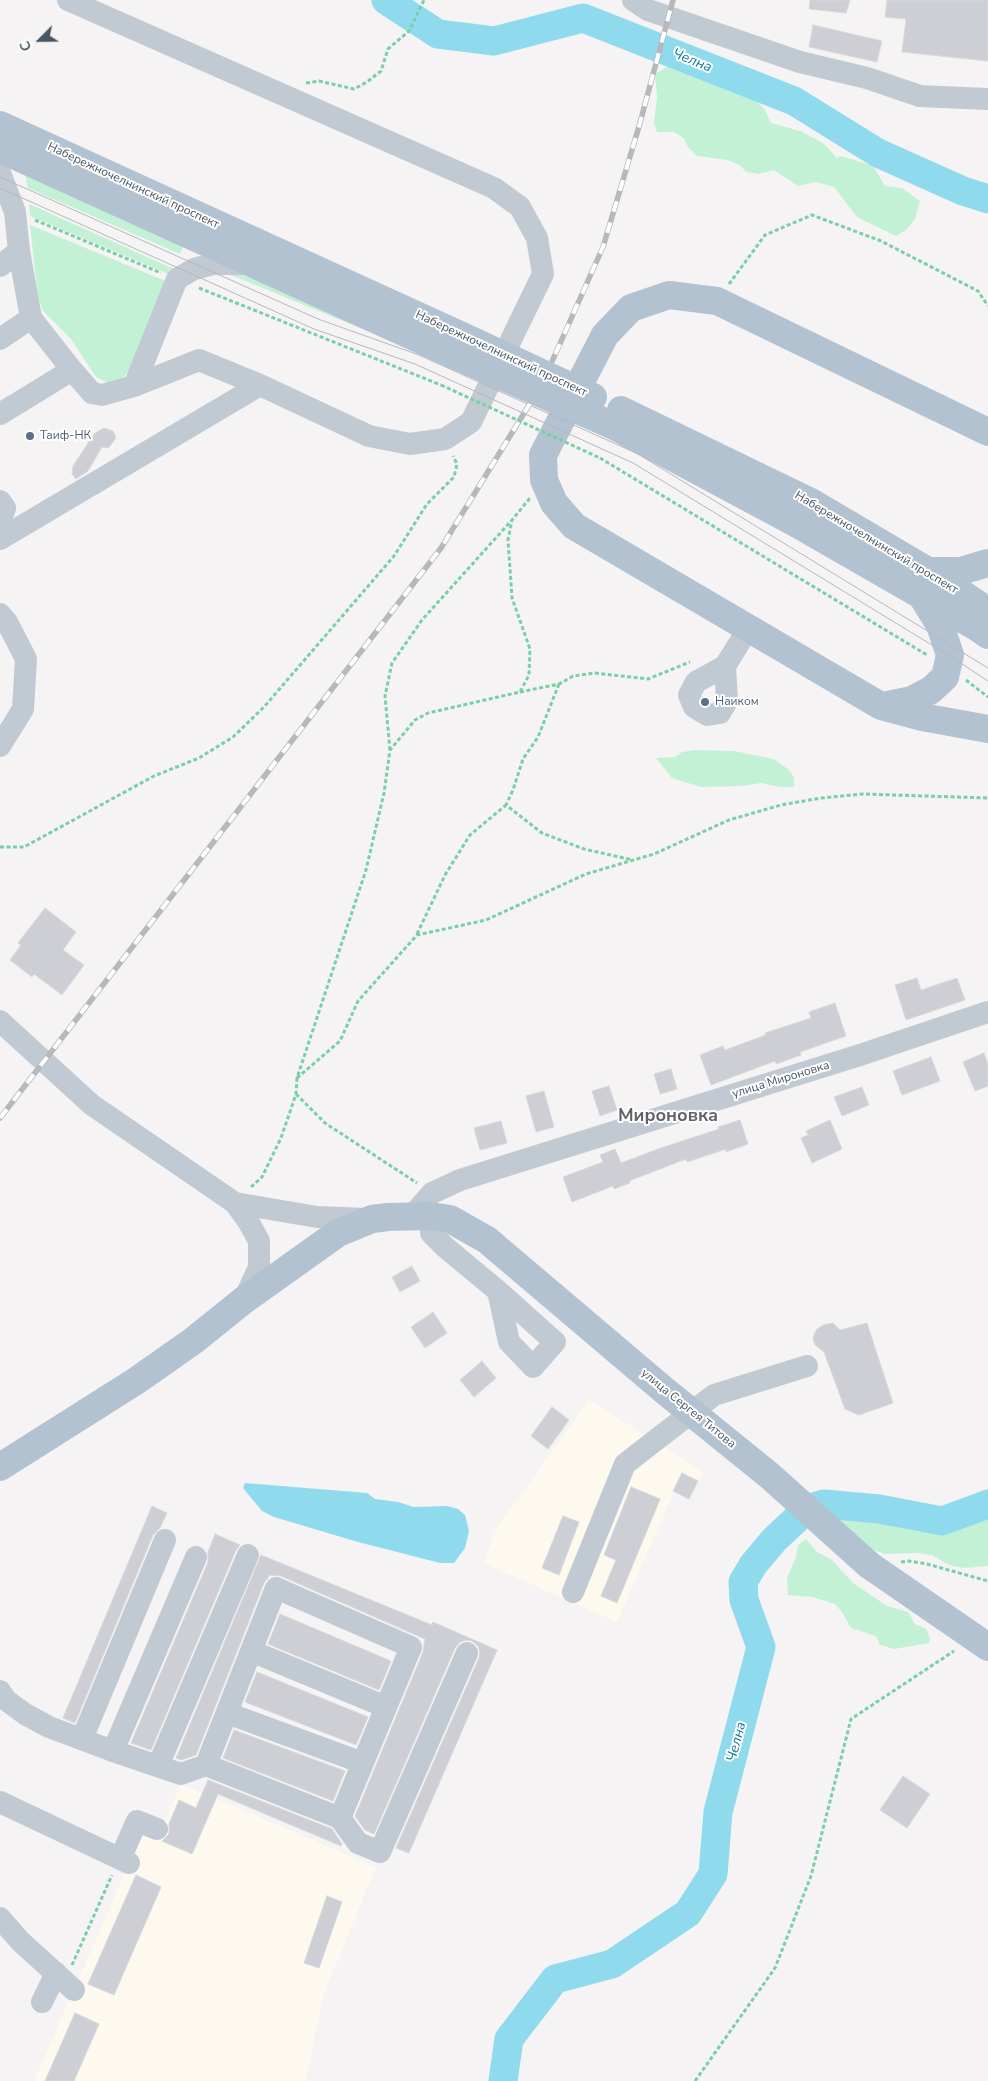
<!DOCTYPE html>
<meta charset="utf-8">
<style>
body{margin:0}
#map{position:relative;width:988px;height:2081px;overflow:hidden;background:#f5f3f3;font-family:"Nunito Sans",sans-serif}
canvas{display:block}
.north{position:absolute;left:15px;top:15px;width:50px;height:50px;-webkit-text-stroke:4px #fff;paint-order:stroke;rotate:247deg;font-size:14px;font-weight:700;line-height:20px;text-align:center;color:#4a5661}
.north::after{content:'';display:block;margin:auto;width:18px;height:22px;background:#4a5661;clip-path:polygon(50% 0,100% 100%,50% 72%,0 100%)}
</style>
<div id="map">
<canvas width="988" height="2081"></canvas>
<div class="north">С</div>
</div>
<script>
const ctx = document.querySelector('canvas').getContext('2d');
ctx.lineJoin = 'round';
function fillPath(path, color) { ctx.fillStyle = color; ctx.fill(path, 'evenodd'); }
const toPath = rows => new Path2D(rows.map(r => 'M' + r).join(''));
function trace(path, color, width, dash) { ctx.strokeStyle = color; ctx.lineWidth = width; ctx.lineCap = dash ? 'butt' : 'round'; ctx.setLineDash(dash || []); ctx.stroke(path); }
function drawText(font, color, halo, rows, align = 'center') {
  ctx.font = font + ' "Nunito Sans",sans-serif'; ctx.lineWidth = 4; ctx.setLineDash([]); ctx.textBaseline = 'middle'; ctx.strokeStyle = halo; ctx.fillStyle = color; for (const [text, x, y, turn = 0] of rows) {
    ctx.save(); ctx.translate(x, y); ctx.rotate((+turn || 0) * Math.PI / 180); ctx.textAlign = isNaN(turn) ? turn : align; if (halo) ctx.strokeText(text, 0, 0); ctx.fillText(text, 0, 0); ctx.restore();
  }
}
fillPath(toPath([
 [589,1400,654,1440,703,1473,689,1499,674,1492,617,1622,483,1563,497,1528],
 [181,1784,376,1867,323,1996,306,2081,34,2081,142,1834,156,1840]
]), '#fdf9ef');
fillPath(toPath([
 [670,65,730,91,755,99,765,110,771,123,800,131,823,143,837,158,841,156,873,166,885,186,902,188,920,201,915,219,907,229,896,236,857,217,834,187,816,182,798,186,774,170,759,174,746,172,741,166,728,160,697,156,688,147,684,138,674,132,657,132,654,123,657,97,655,74],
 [25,175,184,244,180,254,28,188],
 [29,204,174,269,171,275,30,216],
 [30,225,168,282,128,372,122,378,108,383,96,377,71,339,43,311,38,297],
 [224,272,263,279,450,360,367,331],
 [696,750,734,751,774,759,789,770,794,778,794,787,780,787,761,783,741,786,701,787,672,778,656,758,675,757,682,752],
 [988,1514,988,1566,964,1568,949,1565,932,1555,919,1553,885,1554,856,1544,839,1533,838,1518,850,1518,904,1525,918,1532,931,1531,940,1532],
 [806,1539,817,1552,832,1560,853,1583,887,1606,908,1612,915,1624,926,1629,930,1639,929,1643,894,1649,880,1645,876,1636,851,1628,842,1612,835,1604,813,1597,788,1595,787,1578,796,1557,798,1545]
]), '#c3f1d5');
fillPath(toPath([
 [245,1483,367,1493,375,1499,398,1502,414,1507,447,1506,458,1509,465,1515,469,1531,465,1548,454,1563,440,1563,358,1542,274,1517,262,1511,243,1488]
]), '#90daee');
trace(toPath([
 [386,0,438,34,494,41,583,18,794,101,878,153,963,191,988,199],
 [503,2081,509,2039,555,1979,612,1964,688,1913,713,1874,718,1812,761,1647,744,1600,743,1582,753,1565,774,1540,807,1509,824,1504,879,1509,942,1521,988,1504]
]), '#90daee', 29);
const building = toPath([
 [810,0,850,0,846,13,809,9,810,0],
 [887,0,988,0,988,61,902,52,906,19,885,17,887,0],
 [813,25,882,41,877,62,809,47,813,25],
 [104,428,113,431,116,437,114,441,108,448,102,447,88,471,76,479,72,474,73,466,94,434,104,428],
 [45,908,76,932,63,950,84,965,62,995,34,974,32,977,10,960,21,945,18,943,45,908],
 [917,978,921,990,957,978,965,1000,906,1020,895,985,917,978],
 [835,1003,846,1036,800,1052,801,1055,776,1064,775,1061,711,1085,700,1055,723,1046,725,1050,766,1035,765,1033,811,1018,809,1012,835,1003],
 [984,1053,988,1064,988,1086,975,1091,963,1062,984,1053],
 [931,1057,940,1081,902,1095,893,1071,931,1057],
 [671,1069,677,1089,660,1094,654,1074,671,1069],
 [609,1086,617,1110,600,1116,592,1091,609,1086],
 [862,1087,869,1105,842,1116,834,1097,862,1087],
 [544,1091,554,1127,536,1132,526,1096,544,1091],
 [740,1120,748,1144,726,1152,726,1149,687,1162,686,1159,629,1181,630,1183,614,1189,613,1186,572,1202,563,1177,603,1162,600,1155,615,1149,621,1163,658,1149,719,1129,718,1127,740,1120],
 [830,1120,842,1149,812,1163,801,1138,808,1135,806,1131,830,1120],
 [501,1121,507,1143,480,1150,474,1128,501,1121],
 [412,1266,420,1281,400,1292,392,1277,412,1266],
 [433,1312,447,1333,425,1348,411,1327,433,1312],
 [833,1323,840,1330,867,1323,893,1403,859,1415,845,1409,824,1352,815,1345,813,1338,816,1330,823,1325,833,1323],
 [482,1361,496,1378,474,1397,460,1380,482,1361],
 [552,1407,569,1420,548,1449,531,1436,552,1407],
 [682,1473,698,1481,689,1499,673,1491,682,1473],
 [631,1487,660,1499,617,1603,601,1596,616,1560,604,1555,631,1487],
 [152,1506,167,1513,160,1528,153,1535,75,1723,63,1718,152,1506],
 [563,1516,579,1522,559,1575,542,1568,563,1516],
 [215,1534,240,1545,236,1550,151,1750,131,1743,208,1562,208,1552,215,1534],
 [261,1555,432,1625,433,1622,497,1650,409,1853,396,1848,479,1658,480,1652,478,1646,472,1641,466,1640,460,1642,455,1648,374,1834,365,1830,355,1816,423,1652,425,1639,281,1576,270,1575,264,1583,196,1755,181,1760,176,1758,261,1555],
 [280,1614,391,1661,379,1690,268,1644,280,1614],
 [257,1672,368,1717,356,1745,245,1702,257,1672],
 [234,1730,345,1771,333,1801,223,1758,234,1730],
 [903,1776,930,1794,907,1828,880,1810,903,1776],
 [208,1780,332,1829,342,1844,341,1846,218,1794,192,1854,162,1841,169,1834,169,1824,179,1800,196,1808,208,1780],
 [136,1875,161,1887,114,1995,88,1984,136,1875],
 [327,1896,342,1902,319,1968,304,1963,327,1896],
 [75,2013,99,2024,74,2081,45,2081,75,2013]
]);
fillPath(building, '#cdcfd5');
trace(building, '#d7d9de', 1);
trace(toPath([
 [306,83,319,81,354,89,367,82,381,71,388,49,409,31,424,0],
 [35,220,161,273],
 [729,284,765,235,812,215,881,241,978,291,988,306],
 [199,288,441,385],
 [600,458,927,655],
 [966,680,988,697],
 [559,684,538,737,523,759,513,790,506,805,542,833,584,849,633,860],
 [520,692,559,684,573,676,595,673,648,679,690,662],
 [390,750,385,696,392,663,422,620,512,520,530,498],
 [0,847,24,847,154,776,199,758,233,737,264,707,394,556,427,504,454,477,457,464,453,456],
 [417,934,445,875,470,835,506,805],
 [297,1078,340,1041,358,1001,417,935,486,920,586,874,654,854,729,820,781,805,821,798,863,794,988,798],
 [296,1094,325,1123,417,1183],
 [251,1187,262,1177,281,1138,296,1094,297,1078,366,870,384,793,390,750,415,720,428,713,520,692,529,675,530,649,512,598,508,540,512,520],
 [901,1562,909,1561,927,1564,988,1581],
 [72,1965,112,1875],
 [695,2081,775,1968,811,1876,851,1719,954,1651]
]), '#7ad0a6', 3, [4, 2.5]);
trace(toPath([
 [633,0,648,10,800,62,867,78,920,96,988,99],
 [0,173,15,212,19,251,31,318,72,370,0,414],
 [0,266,19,251],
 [0,339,31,318],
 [72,370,92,393,102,395,134,386,177,279,194,269,213,264,251,264],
 [134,386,199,360,260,385],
 [0,501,5,508,0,522],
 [0,539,260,385,369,436,410,444,445,439,471,422,543,274,537,238,520,207,494,188,68,0],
 [0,614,7,622,26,659,23,709,0,746],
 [725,666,727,701,720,713,707,715,694,707,689,695,696,682,725,666,748,629],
 [0,1021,92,1105,235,1203,248,1221,259,1241,259,1267,244,1300],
 [235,1203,317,1217,367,1219],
 [430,1216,431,1233,445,1247,498,1291,509,1342,533,1367,555,1342,498,1291],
 [411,1217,432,1193,460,1180,860,1055,988,1012],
 [573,1592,625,1464,714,1395,807,1366],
 [251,1651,386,1707],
 [0,1691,6,1700,25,1714,49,1727,113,1751,196,1557],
 [227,1713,363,1763],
 [82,1739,165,1540],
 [113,1751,181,1774,206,1765,276,1588,411,1647,340,1818,206,1765],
 [158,1766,248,1555],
 [0,1802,129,1863],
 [340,1818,358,1843,380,1852,467,1653],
 [120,1859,137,1821,157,1829],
 [0,1918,20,1941,74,1990],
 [42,2002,56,1973]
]), '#c1cad2', 22);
trace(toPath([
 [0,125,462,336],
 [0,149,454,355],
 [621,410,811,502,928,571,988,611],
 [614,426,801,526,975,626,988,635],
 [988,432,717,301,669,295,631,308,605,335,543,455,544,480,554,503,574,526,881,706,922,717,988,729],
 [928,571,961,571,988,563],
 [883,706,912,700,931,690,945,677,950,655,940,625,922,596],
 [0,1467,136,1381,193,1341,244,1300,338,1233,372,1219,388,1217,430,1216,450,1219,487,1240,665,1391,770,1476,869,1565,988,1647]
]), '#b3c2d1', 28);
trace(toPath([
 [0,177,318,319,419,355,638,454,988,668],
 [0,188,314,329,415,364,633,463,950,656,988,681]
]), '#b5b8bd', 1);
const rail = toPath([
 [0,1118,441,548,542,384,603,247,640,123,673,0]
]);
trace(rail, '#b5b8bd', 5.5);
trace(rail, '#fff', 4, [11]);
trace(toPath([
 [441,385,600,458]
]), '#7ad0a6', 3, [4, 2.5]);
trace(toPath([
 [462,336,593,397],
 [454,355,614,426]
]), '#b3c2d1', 28);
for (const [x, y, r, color] of [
 [30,436,5,"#5c6f8a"],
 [705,702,5,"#5c6f8a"]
]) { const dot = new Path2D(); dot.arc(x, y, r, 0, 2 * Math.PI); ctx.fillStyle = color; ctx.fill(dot); trace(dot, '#fff', 2); }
drawText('12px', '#4a5661', '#fff', [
 ["Набережночелнинский проспект",133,186,25],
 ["Набережночелнинский проспект",501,354,25],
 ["Набережночелнинский проспект",876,543,31],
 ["улица Мироновка",781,1080,-17],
 ["улица Сергея Титова",688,1409,39]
]);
drawText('12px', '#4e5e75', '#fff', [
 ["Таиф-НК",40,436],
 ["Наиком",715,702]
], 'left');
drawText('italic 14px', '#0c7c9b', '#fff', [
 ["Челна",692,61,22],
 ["Челна",737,1742,-75]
]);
drawText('bold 18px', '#5f6368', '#fff', [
 ["Мироновка",668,1117]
]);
</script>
